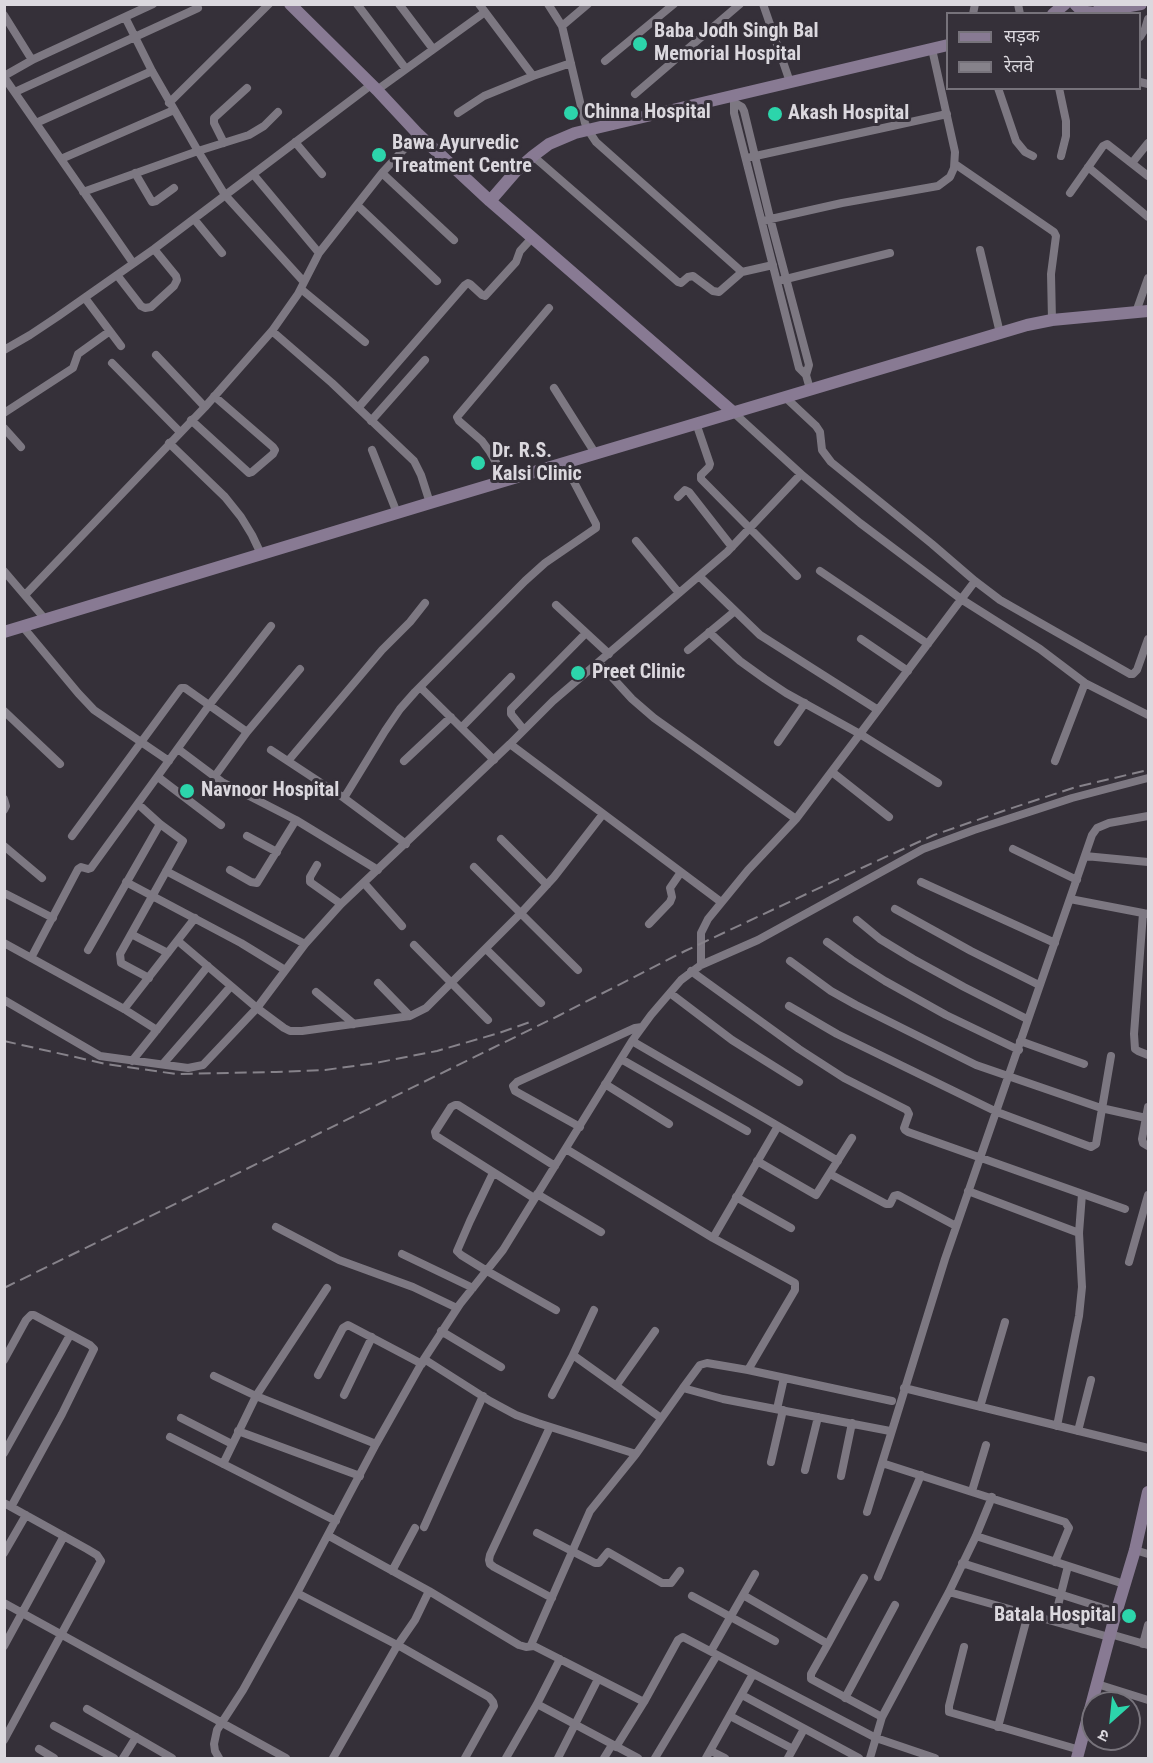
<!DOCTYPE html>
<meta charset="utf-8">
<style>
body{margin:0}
#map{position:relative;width:1153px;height:1763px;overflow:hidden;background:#353039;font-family:"Roboto Condensed","Noto Sans Devanagari",sans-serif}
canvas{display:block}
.frame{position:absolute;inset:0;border:6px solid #dbd8de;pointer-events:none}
.legend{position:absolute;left:946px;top:12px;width:195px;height:78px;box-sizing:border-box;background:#353039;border:2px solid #77737b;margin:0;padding:8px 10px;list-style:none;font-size:18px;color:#dbd8de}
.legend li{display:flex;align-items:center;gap:12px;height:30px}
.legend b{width:30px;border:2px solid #77737b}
.north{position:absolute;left:1081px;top:1691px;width:60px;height:60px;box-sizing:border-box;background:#353039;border:2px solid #77737b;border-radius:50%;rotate:207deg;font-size:16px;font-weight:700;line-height:24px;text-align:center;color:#dbd8de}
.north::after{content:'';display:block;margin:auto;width:21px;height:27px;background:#2cd5ab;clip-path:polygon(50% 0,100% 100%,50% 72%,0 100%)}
</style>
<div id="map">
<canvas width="1153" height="1763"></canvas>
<div class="frame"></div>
<ul class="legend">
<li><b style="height:8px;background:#887a93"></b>सड़क</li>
<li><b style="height:8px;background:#86828a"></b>रेलवे</li>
</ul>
<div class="north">उ</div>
</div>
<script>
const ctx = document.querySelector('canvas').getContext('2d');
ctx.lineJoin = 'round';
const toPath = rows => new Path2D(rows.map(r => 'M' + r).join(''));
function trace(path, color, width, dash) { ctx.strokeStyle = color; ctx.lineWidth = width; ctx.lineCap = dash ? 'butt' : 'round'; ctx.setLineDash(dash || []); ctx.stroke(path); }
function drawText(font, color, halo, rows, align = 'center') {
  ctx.font = font + ' "Roboto Condensed",sans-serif'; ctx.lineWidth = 6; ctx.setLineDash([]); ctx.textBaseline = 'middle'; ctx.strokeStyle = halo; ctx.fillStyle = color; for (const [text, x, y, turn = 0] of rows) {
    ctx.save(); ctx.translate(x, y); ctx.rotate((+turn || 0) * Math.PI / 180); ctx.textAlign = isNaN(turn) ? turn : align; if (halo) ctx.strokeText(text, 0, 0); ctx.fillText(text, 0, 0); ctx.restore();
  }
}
trace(toPath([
 [357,4,406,69],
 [399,4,433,49],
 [479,4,533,76],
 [548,4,562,26,585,123,588,130,596,142,742,272,773,265],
 [763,4,790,82],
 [1018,4,1020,14],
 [973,14,975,4],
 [4,15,32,60],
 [125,17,152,71,198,151,225,195,304,282],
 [562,26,588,4],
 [1140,37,1145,29,1148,19],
 [605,61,674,4],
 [4,76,34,59,153,4],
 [4,77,133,263],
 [1140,82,1148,84],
 [998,88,1016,141,1025,152,1033,156],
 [1059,88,1066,121,1066,136,1061,156],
 [377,90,485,12],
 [15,92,198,8],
 [635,94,740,4],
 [734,99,734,113,799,368,806,375],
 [169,103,269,4],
 [735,103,742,107,744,111,770,218,809,365,806,375,810,389],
 [458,113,484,96,533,76,571,63],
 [36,123,152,71],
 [295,142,322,174],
 [224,143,214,123,214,118,247,88],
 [533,156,678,282,681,283,688,277,693,276,713,291,719,292,742,272],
 [751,157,947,114],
 [61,159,174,110],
 [1132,163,1148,143],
 [955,164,1054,232,1056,236,1051,274,1052,320],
 [1088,167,1148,217],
 [135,173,152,202,156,201,174,188],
 [382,173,454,240],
 [253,174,319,253],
 [83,192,198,151,249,135,264,126,278,112],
 [1070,193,1103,146,1107,144,1148,176],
 [357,205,437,281],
 [194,219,222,253],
 [762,221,842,203,938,186,950,177,954,168,955,152,932,49],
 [980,250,1000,333],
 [117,275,141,306,145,308,151,307,174,286,177,280,176,276,154,249],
 [782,280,890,253],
 [301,289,365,342],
 [85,298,121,346],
 [1136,312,1148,278],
 [272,331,332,383,414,461,421,475,430,503],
 [4,350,30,335,57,317,154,249,371,85],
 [156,355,205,407],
 [112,363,180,432],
 [554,388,595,453],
 [785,397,816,426,820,432,822,450,831,462,932,544,975,581,1000,600,1130,674,1133,674,1137,670,1148,639],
 [358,408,465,285,468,283,470,284,482,295,485,296,516,262,520,251,532,238],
 [733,412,801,474,860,523,961,599,1040,649,1085,683,1148,715],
 [4,413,73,368,78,354,110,331],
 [191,420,249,473,252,472,273,454,275,450,273,447,214,396],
 [371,421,425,360],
 [696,423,710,464,709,467,701,475,701,479,797,576],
 [4,428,21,447],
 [169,443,225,497,241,517,252,535,261,554],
 [372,450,397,513],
 [506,480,490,452,482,441,459,421,457,417,549,308],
 [678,497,685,490,689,492,732,547],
 [636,541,679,593],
 [4,571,45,619],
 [820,571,928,644],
 [699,576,760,635,878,710],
 [25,595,205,407,272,331,298,294,319,253,382,173,418,134],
 [556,605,609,654],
 [23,627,78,693,94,710,169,761],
 [709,632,740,661,765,679,786,693,860,734,938,783],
 [861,639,908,671],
 [688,650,735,611],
 [599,663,632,699,654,718,796,819],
 [420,687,494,760],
 [4,711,60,764],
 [462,727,511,677],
 [524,730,511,714,511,709,586,633],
 [778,742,805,703],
 [510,744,721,902],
 [178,749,222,782,296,820,378,870],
 [271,750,344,798,406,844],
 [288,761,382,650,410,622,425,603],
 [404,761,451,717],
 [1055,761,1085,683],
 [832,772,889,817],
 [215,776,247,732,300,669],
 [158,777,221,825],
 [344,798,385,731,400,709,415,692,525,581,545,563,596,528,596,524,564,463],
 [4,799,6,806,4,810],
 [138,804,160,824,183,841,120,954,121,963,149,978],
 [72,836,181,688,185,688,247,732],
 [247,836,277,852],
 [501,839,547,885],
 [4,846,42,878],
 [1013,849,1077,880],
 [1085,856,1148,862],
 [317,865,310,877,310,882,341,904],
 [474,867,578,970],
 [230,870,251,882,257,883,296,820],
 [166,871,305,944],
 [126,882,241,943,285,970],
 [921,882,1055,943],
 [364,883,402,926],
 [6,894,53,918],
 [1070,899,1148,914],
 [895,909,971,951,1039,985],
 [1143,913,1134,1034,1135,1049,1138,1051,1148,1055],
 [857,920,880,939,913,959,964,987,1027,1019],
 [649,924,670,902,672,897,670,888,681,872],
 [131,934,168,953],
 [178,941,257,1008,284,1028,290,1031,302,1031,410,1016,426,1008,522,912,554,877,603,814],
 [827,942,852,960,885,981,946,1015,1019,1050],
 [4,943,124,1009,157,1030],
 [414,945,488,1020],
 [486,949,541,1003],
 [88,950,160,824],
 [31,958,78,869,81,867,88,869,91,868,210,704,271,626],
 [790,961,831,991,856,1005,976,1065,1101,1108,1146,1118],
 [701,965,701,933,708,919,748,870,796,819,975,581],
 [691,971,799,1049,844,1078,907,1110,909,1114,904,1128,905,1130,908,1132,1125,1209],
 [378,983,410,1016],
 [316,992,354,1024],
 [670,993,732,1040,799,1082],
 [4,1000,100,1056,188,1068,203,1065,257,1008,305,944,341,904,510,744,553,701,727,552,801,474],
 [789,1006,837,1034,997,1112,1091,1147,1096,1144,1111,1056],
 [124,1009,195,918],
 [632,1041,838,1161],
 [1020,1041,1084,1064],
 [621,1059,747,1131],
 [132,1061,208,966],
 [163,1064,231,986],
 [605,1084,669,1124],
 [1148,1107,1142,1139,1143,1143,1148,1146],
 [580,1127,515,1091,513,1086,517,1082,635,1028,642,1027],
 [566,1149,713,1238,795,1283,795,1290,748,1370],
 [757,1161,816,1195,852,1138],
 [493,1173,470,1221,457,1251,461,1255,487,1271,556,1310],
 [830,1174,886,1204,890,1204,894,1196,898,1195,956,1226],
 [968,1191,1079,1233],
 [537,1194,601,1232],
 [736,1197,791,1228],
 [534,1198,436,1136,435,1132,451,1107,455,1105,458,1105,555,1166],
 [276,1227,339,1260,413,1287,457,1308],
 [713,1238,778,1126],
 [402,1254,473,1288],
 [1129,1262,1148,1195],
 [594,1310,573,1355,661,1418],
 [441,1331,501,1367],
 [424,1359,490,1401,516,1415,538,1423,636,1454],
 [4,1360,26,1320,31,1315,34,1315,90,1345,94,1349,62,1414,11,1507],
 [318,1375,343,1328,348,1325,422,1364],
 [214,1376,256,1396,376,1444],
 [616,1386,655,1331],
 [683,1388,700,1365,707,1363,748,1370,892,1401],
 [904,1388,1148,1448],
 [344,1395,372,1337],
 [552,1395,573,1355],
 [980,1407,1005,1322],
 [777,1409,784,1378],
 [181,1418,232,1444],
 [1057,1426,1079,1316,1082,1287,1079,1233,1082,1194],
 [550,1427,490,1555,489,1560,490,1564,494,1567,552,1598],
 [238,1431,360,1476],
 [1078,1431,1091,1380],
 [170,1437,336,1521],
 [4,1453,70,1335],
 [771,1462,783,1410],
 [223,1464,256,1396,327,1288],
 [805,1470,818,1417],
 [841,1476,852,1423],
 [972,1491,986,1445],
 [4,1503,87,1549,97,1555,101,1561,4,1740],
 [867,1512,882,1463],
 [424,1527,483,1396],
 [537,1533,595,1563,599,1563,608,1552,662,1583,671,1583,680,1571],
 [329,1536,429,1591,519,1645,526,1647,534,1646,644,1702],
 [976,1536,1124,1584],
 [1135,1550,1148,1554],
 [4,1553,26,1515],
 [1055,1562,1069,1528,1065,1522,882,1463,945,1259,1092,835,1097,828,1109,823,1148,816],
 [962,1563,1116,1612],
 [392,1571,415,1528],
 [878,1577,921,1475],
 [949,1592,1109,1637],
 [297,1593,403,1648,489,1697,493,1702,494,1706,465,1758],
 [743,1595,828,1644,811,1674,811,1679,882,1717],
 [692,1596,775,1641],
 [4,1603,286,1758],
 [1054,1621,1068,1566],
 [1110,1634,1148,1645],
 [828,1644,864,1578],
 [1143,1644,1148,1625],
 [531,1645,590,1511,636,1454,683,1388,723,1399,890,1431],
 [4,1646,64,1536],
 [964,1647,949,1706,949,1712,1080,1750],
 [711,1651,755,1574],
 [1097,1684,1148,1700],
 [742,1695,859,1758],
 [845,1698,895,1605],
 [537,1704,638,1758],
 [87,1709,172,1758],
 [730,1716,793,1749],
 [54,1726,114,1758],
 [998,1727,1028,1614],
 [616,1747,644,1702,678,1640,683,1637,876,1738,935,1758],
 [39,1749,54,1758],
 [711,1751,725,1758],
 [123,1758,136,1737],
 [219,1758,215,1751,214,1744,217,1730,243,1690,297,1593,376,1444,424,1359,460,1304,503,1250,632,1041,651,1015,681,980,701,965,758,940,923,849,974,830,1072,798,1148,778],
 [333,1758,397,1646,415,1620,429,1591],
 [506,1758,537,1704,560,1659],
 [558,1758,598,1679],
 [604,1758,612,1745],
 [655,1758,717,1655],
 [706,1758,753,1674],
 [788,1758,804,1729],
 [870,1758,882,1717,949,1592,976,1536,992,1497]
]), '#7d7882', 8);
trace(toPath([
 [290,4,377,90,418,134,490,201,733,412],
 [1075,4,1081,10,1087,12,1094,13,1105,7],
 [1101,11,1141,4],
 [1053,14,1065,4],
 [490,201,516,171,533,156,549,144,575,133,948,45],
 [4,632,430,503,1027,325,1052,320,1148,311],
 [1077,1758,1114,1620,1135,1550,1148,1492]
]), '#887a93', 12);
trace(toPath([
 [4,1041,106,1064,176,1074,276,1072,325,1070,375,1063,437,1051,499,1033,530,1022],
 [4,1288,558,1016,685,951,866,866,934,835,1006,810,1076,787,1148,770]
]), '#86828a', 2, [12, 6]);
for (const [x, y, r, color] of [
 [640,44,8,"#2cd5ab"],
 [571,113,8,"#2cd5ab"],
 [775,114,8,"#2cd5ab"],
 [379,155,8,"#2cd5ab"],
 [478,463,8,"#2cd5ab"],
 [578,673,8,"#2cd5ab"],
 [187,791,8,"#2cd5ab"],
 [1129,1616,8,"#2cd5ab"]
]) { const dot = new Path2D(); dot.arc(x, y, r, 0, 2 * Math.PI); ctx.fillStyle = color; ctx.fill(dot); trace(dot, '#353039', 2); }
drawText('bold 20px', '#dbd8de', '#353039', [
 ["Baba Jodh Singh Bal",654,32],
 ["Memorial Hospital",654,55],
 ["Chinna Hospital",584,113],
 ["Akash Hospital",788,114],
 ["Bawa Ayurvedic",392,144],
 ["Treatment Centre",392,167],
 ["Dr. R.S.",492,452],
 ["Kalsi Clinic",492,475],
 ["Preet Clinic",592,673],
 ["Navnoor Hospital",201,791],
 ["Batala Hospital",1116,1616,"right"]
], 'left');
</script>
